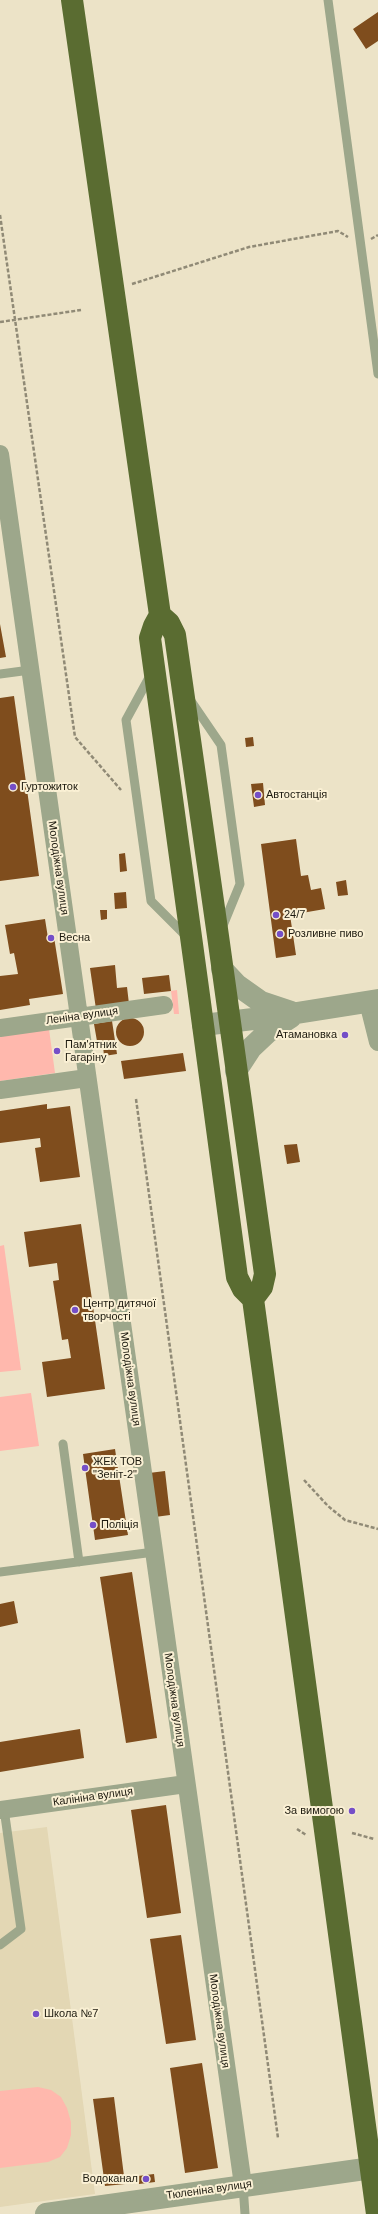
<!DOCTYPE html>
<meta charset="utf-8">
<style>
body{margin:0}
canvas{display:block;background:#ece3c7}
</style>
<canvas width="378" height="2214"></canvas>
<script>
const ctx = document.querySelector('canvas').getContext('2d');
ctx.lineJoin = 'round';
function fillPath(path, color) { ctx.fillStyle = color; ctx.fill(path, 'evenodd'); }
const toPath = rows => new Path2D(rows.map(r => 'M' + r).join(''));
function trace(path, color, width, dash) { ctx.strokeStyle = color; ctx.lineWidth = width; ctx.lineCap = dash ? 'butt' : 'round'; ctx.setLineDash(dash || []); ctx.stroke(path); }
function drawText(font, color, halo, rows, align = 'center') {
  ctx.font = font + ' Helvetica,sans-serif'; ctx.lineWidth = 4; ctx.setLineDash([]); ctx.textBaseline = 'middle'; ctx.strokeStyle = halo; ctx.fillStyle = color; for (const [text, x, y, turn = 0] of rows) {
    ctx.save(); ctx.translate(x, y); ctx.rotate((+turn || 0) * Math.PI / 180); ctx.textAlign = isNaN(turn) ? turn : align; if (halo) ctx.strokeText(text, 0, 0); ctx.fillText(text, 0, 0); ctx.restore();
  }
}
fillPath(toPath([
 [47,1827,95,2194,0,2207,0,1833]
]), '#e3d7b4');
fillPath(toPath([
 [177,990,179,1014,174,1014,171,991],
 [49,1029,55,1073,0,1081,0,1036],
 [4,1245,21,1370,0,1372,0,1246],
 [31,1393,39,1446,0,1451,0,1397],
 [38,2087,51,2090,61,2097,67,2108,71,2122,71,2135,67,2148,60,2157,48,2162,0,2168,0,2091]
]), '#ffb8ad');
fillPath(toPath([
 [378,12,378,41,366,49,353,29],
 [0,624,6,657,0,658],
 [14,696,39,876,0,881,0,698],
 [253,737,254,746,246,747,245,738],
 [263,783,265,805,254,807,251,784],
 [296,839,301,876,308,875,311,890,321,888,325,909,290,915,296,955,276,958,261,844],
 [125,853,127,871,120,872,119,854],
 [346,880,348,895,338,896,336,882],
 [126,892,127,908,115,909,114,893],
 [100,910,107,910,107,919,101,920],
 [45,919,48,938,54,937,63,994,29,999,30,1005,0,1010,0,976,18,974,14,953,10,954,5,925],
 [115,965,117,988,127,987,129,1004,96,1009,90,968],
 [169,975,171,991,144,994,142,978],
 '116 1032a14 14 0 1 1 28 0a14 14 0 1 1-28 0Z',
 [112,1021,117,1054,104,1056,103,1046,98,1047,94,1024],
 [183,1053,186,1071,124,1079,121,1061],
 [47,1104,47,1109,70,1106,80,1177,40,1182,35,1148,41,1147,40,1138,0,1143,0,1111],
 [297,1144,300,1162,287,1164,284,1145],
 [81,1224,105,1389,47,1397,42,1362,71,1358,68,1339,62,1340,53,1281,59,1280,57,1263,29,1267,24,1232],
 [115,1449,128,1535,95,1540,83,1454],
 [165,1471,170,1515,155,1517,149,1473],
 [132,1572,157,1738,126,1743,100,1577],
 [14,1601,18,1623,0,1627,0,1604],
 [80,1729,84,1758,0,1772,0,1742],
 [166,1805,181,1913,147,1918,131,1810],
 [181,1935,196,2040,166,2044,150,1939],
 [202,2063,218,2168,185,2173,170,2068],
 [114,2097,125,2184,105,2186,93,2099],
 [154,2174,155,2182,139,2184,138,2176]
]), '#7f4d1d');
trace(toPath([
 [0,215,75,737,121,790],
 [371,239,378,235],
 [132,284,249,247,338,231,348,237],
 [0,322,81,310],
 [136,1099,278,2138],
 [304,1480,328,1506,345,1520,378,1529],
 [297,1829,306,1835],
 [352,1833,374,1839]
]), '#908a76', 2.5, [4, 2]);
trace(toPath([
 [328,0,378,374],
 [0,674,30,670],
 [151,674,126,720,151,901,186,936],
 [191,701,221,745,240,884,222,928],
 [63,1444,79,1562],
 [0,1572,154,1552],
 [0,1945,21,1929,4,1809],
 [243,2185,245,2214]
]), '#9da78b', 9);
trace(toPath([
 [0,454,243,2185],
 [368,1002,378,1042],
 [0,1028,164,1005],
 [0,1090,87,1078],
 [0,1810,186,1784]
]), '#9da78b', 18);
trace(toPath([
 [222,969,237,985,261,1002,291,1012],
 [203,1025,278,1016,378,1000],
 [236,1071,251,1048,268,1032,291,1017],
 [46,2214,372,2168]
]), '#9da78b', 22);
trace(toPath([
 [72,0,160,615,169,623,175,635,218,936,265,1274,262,1287,253,1299],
 [160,615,154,626,150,638,198,988,237,1277,243,1289,253,1299,377,2214]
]), '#5a6c31', 22);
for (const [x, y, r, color] of [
 [13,787,4,"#754fc8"],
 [258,795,4,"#754fc8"],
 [276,915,4,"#754fc8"],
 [280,934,4,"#754fc8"],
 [51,938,4,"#754fc8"],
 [345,1035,4,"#754fc8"],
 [57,1051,4,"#754fc8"],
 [75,1310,4,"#754fc8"],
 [85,1468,4,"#754fc8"],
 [93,1525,4,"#754fc8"],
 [352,1811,4,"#754fc8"],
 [36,2014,4,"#754fc8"],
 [146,2179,4,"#754fc8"]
]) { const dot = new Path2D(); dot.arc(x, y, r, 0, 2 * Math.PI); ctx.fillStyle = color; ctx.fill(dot); trace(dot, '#faf0d4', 1.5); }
drawText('11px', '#1d1a0f', '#faf0d4', [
 ["Гуртожиток",21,787],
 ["Автостанція",266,795],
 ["24/7",284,915],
 ["Розливне пиво",288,934],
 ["Весна",59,938],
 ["Атамановка",337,1035,"right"],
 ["Пам'ятник",65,1045],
 ["Гагаріну",65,1058],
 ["Центр дитячої",83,1304],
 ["творчості",83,1317],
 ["ЖЕК ТОВ",93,1462],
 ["\"Зеніт-2\"",93,1475],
 ["Поліція",101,1525],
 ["За вимогою",344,1811,"right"],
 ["Школа №7",44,2014],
 ["Водоканал",138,2179,"right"]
], 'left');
drawText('11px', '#1d1a0f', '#faf0d4', [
 ["Молодіжна вулиця",58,868,82],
 ["Леніна вулиця",82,1016,-8],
 ["Молодіжна вулиця",130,1379,82],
 ["Молодіжна вулиця",174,1700,82],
 ["Калініна вулиця",93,1797,-8],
 ["Молодіжна вулиця",219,2021,82],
 ["Тюленіна вулиця",209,2190,-8]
]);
</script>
